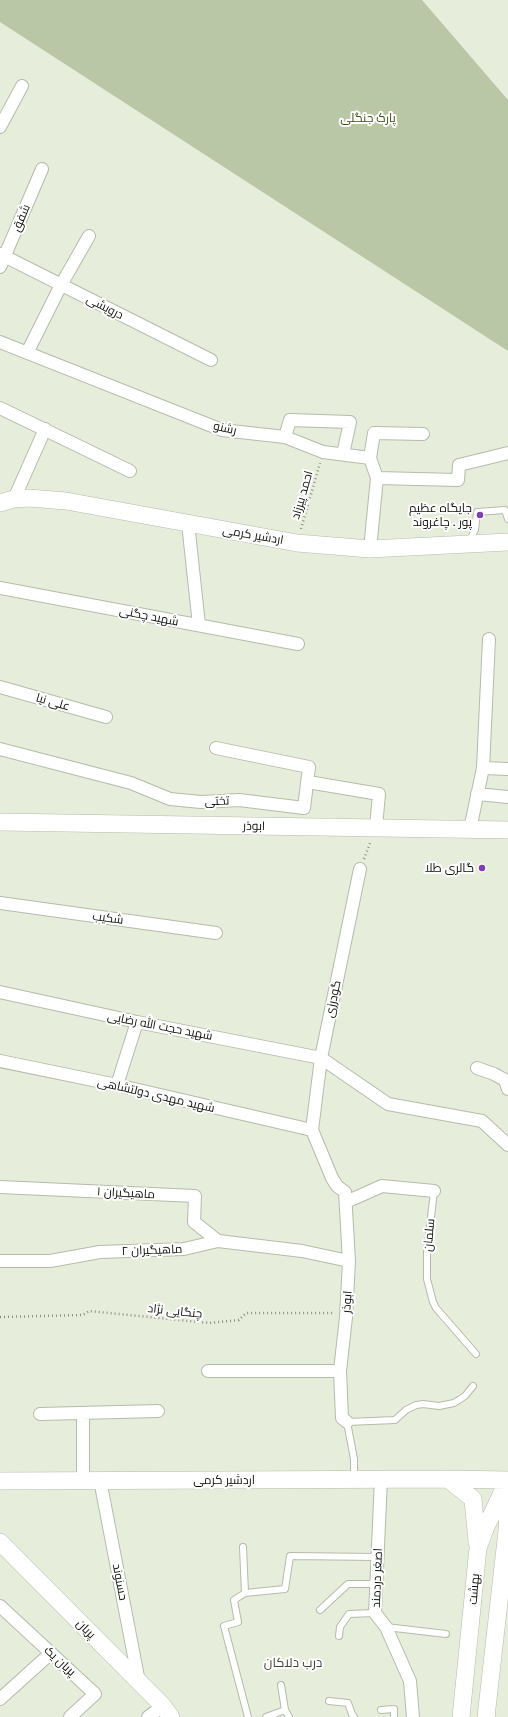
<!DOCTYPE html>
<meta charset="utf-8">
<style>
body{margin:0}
canvas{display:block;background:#e6eddb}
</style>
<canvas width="508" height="1717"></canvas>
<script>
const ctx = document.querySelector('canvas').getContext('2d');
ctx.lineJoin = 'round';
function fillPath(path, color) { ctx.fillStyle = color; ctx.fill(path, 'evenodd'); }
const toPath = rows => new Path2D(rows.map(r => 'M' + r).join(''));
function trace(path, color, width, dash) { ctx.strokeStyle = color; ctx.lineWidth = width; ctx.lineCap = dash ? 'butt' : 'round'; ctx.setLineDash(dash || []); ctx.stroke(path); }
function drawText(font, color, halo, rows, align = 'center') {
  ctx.font = font + ' Lato,Cairo,sans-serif'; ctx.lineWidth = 4; ctx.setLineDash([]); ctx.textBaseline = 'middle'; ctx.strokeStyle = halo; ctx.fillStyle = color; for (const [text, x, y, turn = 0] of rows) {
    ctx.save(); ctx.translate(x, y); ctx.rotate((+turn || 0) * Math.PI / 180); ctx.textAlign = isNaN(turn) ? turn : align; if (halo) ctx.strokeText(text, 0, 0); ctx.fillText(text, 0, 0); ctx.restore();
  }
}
fillPath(toPath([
 [0,0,422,0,508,100,508,351,0,22]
]), '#bac7a6');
const lane = toPath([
 [469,542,475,530,477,512,505,510,508,519],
 [434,1191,427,1252,427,1279,433,1302,436,1308,476,1354],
 [354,1478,354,1459,347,1422,395,1420,406,1410,416,1405,423,1404,439,1406,454,1403,465,1396,473,1386],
 [243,1547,245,1593],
 [320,1610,348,1584,377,1584],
 [386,1627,446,1634],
 [339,1636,340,1627,349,1614,375,1613],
 [281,1685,285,1710,289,1717],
 [329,1701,348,1703,352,1714,354,1717],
 [381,1710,394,1709,394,1717],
 [248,1717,224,1626,238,1622,234,1600,245,1593,285,1589,290,1556,378,1557],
 [266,1717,285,1710]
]);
const street = toPath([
 [0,127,22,86],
 [0,254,211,360],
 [0,267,42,169],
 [0,342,222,430,285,437,323,452,370,458,377,478,370,549],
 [27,353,61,285,89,236],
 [0,408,130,471],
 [285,437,290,420,350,422,343,454],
 [370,458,374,433,423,434],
 [377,478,458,480,459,465,508,453],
 [14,499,45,429],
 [188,523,199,625],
 [0,588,298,644],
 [0,687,106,717],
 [0,749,131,783,170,799,201,802,239,800,304,808,309,767,216,748],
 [483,768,508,769],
 [308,782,379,794,376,827],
 [477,794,508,797],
 [470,829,483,768,489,639],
 [0,903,216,933],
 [0,992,137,1022,321,1058,388,1104,482,1121,508,1145],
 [0,1061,117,1085,312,1130],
 [477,1068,494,1074,505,1080,508,1089],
 [117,1085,137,1022],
 [0,1187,195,1196,194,1222,218,1241],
 [346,1202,382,1186,434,1191],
 [0,1261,50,1261,100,1252,184,1249,218,1241,302,1251,349,1261],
 [208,1371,340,1371],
 [83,1413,83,1480],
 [40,1414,158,1411],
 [347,1422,342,1418,340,1371,346,1317,349,1261,345,1192,337,1186,332,1178,312,1130,321,1058,360,869],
 [381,1479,375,1613,386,1627,410,1681,413,1717],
 [100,1480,139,1682],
 [0,1606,95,1694,70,1717],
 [0,1699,51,1653],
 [148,1717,163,1706]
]);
const secondary = toPath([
 [0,503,14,499,29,498,66,501,297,543,370,549,508,542],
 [0,822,508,830],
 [448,1479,473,1499,477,1542],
 [0,1481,448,1479,508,1480],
 [0,1542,163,1706,171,1717],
 [461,1717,478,1548,485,1529,508,1480],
 [486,1717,507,1531,508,1506]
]);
trace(lane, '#b4bcaa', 8);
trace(street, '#b4bcaa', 14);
trace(secondary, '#b4bcaa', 18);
trace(toPath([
 [301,529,320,463],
 [364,859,370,843],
 [0,1317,83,1315,89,1311,209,1323,239,1320,246,1313,335,1313]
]), '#8c9184', 2.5, [1, 3]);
trace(lane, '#fff', 6);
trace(street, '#fff', 12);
trace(secondary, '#fff', 17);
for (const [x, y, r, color] of [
 [480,515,4,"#7c3fb4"],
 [482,868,4,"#7c3fb4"]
]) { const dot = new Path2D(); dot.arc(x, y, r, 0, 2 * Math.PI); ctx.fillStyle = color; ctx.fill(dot); trace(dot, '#fff', 1.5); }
drawText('12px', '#3d4f0e', '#fff', [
 ["پارک جنگلی",368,118]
]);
drawText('12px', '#0f110b', '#fff', [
 ["شفق",21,218,-67],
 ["درویشی",105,307,27],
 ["رشنو",225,428,13],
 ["احمد پیرزاد",302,495,-74],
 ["اردشیر کرمی",253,535,10],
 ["شهید چگنی",149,616,11],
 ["علی نیا",53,702,16],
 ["تختی",217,801,-2],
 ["ابوذر",254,826,1],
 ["شکیب",108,918,8],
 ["گودرزی",333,999,-78],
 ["شهید حجت الله رضایی",160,1026,11],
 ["شهید مهدی دولتشاهی",156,1095,13],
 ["ماهیگیران ۱",126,1193,3],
 ["سلمان",429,1235,-85],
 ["ماهیگیران ۲",152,1250,-2],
 ["ابوذر",347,1302,-86],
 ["چنگایی نژاد",175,1311,6],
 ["اردشیر کرمی",224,1480],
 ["اصغر دردمند",377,1578,-88],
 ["حسنوند",120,1582,79],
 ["بهشت",474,1589,-85],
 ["پریان",86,1629,45],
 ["پریان یک",60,1661,43]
]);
drawText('12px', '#0f110b', '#fff', [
 ["جایگاه عظیم",472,508],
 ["پور . چاغروند",472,522],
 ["گالری طلا",474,868]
], 'right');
drawText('13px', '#3f4536', '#fff', [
 ["درب دلاکان",293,1663]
]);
</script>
